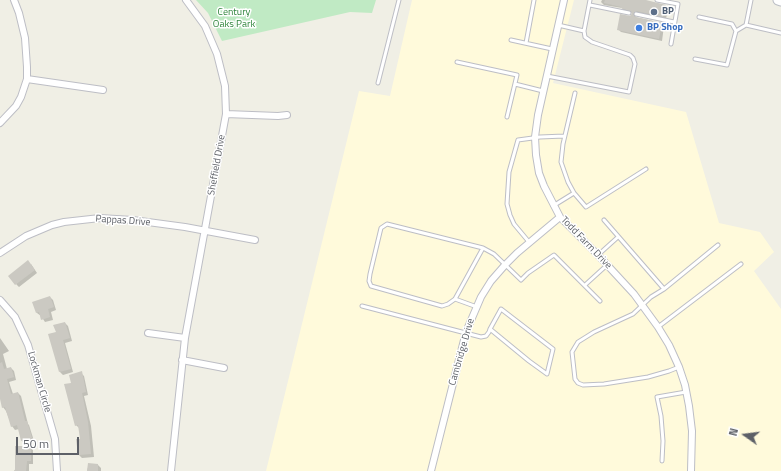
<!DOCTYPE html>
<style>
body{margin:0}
#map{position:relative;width:781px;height:471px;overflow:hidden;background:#f0efe5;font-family:"Titillium Web",sans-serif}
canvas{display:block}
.north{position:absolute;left:725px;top:415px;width:40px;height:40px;-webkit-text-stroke:3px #fff;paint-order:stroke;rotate:284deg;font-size:11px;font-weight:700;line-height:16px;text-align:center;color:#5d6067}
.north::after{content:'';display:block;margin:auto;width:14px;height:18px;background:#5d6067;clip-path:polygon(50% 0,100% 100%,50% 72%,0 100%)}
.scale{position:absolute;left:16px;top:437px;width:63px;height:18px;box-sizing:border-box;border:2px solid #5d6067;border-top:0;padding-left:5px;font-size:12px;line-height:14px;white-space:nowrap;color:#5d6067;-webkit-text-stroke:3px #fff;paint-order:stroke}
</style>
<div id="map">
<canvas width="781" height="471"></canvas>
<div class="north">N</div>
<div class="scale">50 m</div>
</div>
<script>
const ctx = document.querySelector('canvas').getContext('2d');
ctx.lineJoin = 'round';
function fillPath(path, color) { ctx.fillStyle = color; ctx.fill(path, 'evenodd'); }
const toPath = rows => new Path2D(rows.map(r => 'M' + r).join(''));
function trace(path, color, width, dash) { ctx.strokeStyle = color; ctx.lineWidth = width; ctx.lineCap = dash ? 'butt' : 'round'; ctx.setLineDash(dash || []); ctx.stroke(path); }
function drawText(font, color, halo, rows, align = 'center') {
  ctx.font = font + ' "Titillium Web",sans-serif'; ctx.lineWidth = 3; ctx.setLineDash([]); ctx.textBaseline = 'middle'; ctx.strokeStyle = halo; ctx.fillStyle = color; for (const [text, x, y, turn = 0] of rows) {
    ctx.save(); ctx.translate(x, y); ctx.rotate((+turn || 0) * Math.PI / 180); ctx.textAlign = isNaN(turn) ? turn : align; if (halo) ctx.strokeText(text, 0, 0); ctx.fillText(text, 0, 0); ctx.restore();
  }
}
fillPath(toPath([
 [412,0,574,0,553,83,686,112,719,223,760,232,774,252,754,271,781,309,781,471,266,471,359,91,390,96]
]), '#fffadb');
fillPath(toPath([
 [196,0,376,0,372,13,350,12,222,41,208,13]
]), '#c0eac4');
fillPath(toPath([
 [602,0,640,0,666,6,668,8,666,19,640,13,635,17,662,23,664,26,662,41,621,32,618,29,633,13,624,11,622,8,604,5,601,2],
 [31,264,37,273,19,287,16,284],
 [50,297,53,300,56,310,51,312,53,320,45,322,41,316,37,313,34,303],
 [65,323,68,326,72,341,65,343,73,372,63,375,60,372,57,333],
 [0,338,9,351,3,354,7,369,11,368,14,371,16,380,9,382,13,394,18,393,21,396,28,424,29,425,34,441,25,444,22,441,19,429,15,430,12,426,6,411,3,407,0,396],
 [81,373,84,376,88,395,84,396,91,426,94,457,82,458,79,455,77,440,81,440,80,429,76,425,72,383],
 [30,447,33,450,33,464,29,464,29,471,14,471],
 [89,464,98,465,101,468,101,471,87,471]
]), '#0003');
fillPath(toPath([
 [605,0,646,0,666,5,663,17,637,11,633,14,635,17,662,23,659,39,617,30,620,14,630,16,631,15,632,12,621,8,621,7,604,3],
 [28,260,35,270,15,285,8,276],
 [50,296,54,307,48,309,50,317,41,320,39,312,36,313,32,302],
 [65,322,70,338,63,340,71,369,59,372,48,334,56,332,53,325],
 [2,362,4,369,11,367,14,377,7,379,11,394,18,392,25,421,27,421,32,438,21,441,17,425,11,427,5,407,2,408,0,399,0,363],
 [82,371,86,392,82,393,88,422,91,454,78,455,76,439,80,439,78,425,75,426,64,384,71,383,69,375],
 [15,446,31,446,31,461,27,461,26,471,15,471],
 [88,463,98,464,98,471,87,471]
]), '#cbc9c2');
const lane = toPath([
 [657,0,678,4,671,44],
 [751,0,746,25,781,33],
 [590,5,629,13],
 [636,14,674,22],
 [699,17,732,24,736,31],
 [558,25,584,31,590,0],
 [511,40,552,49],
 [526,43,534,0],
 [695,59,727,65,736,31,746,25],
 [457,62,517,75,507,117],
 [547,76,629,92,635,64,633,58,630,55,592,42,585,37,584,31],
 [378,83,399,0],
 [515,84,543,91],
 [575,93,563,144,561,162,568,182,574,193,586,207,646,169],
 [553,206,574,193],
 [604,220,664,289],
 [529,242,514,224,510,215,507,204,509,172,518,140,540,137,564,136],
 [598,255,618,237],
 [585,285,607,265],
 [455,299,483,248],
 [362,306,481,337,486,336,489,332,490,329,501,309,553,349,547,374,529,361,490,329],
 [477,307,455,299,448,304,442,306,371,286,369,281,370,274,381,228,387,224,483,248,494,254,521,280,528,273,554,255,600,301],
 [658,327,741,264],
 [679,367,669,371,648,377,604,384,583,385,578,383,575,379,572,352,578,342,594,332,633,314,651,297,664,289,718,245],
 [662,461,663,441,661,416,657,397,686,392]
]);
const street = toPath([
 [564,0,538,115,535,137,536,155,539,173,544,186,560,217,598,255,634,294,658,327,669,345,679,367,685,385,689,406,692,431,691,471],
 [27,79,103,90],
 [226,114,278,116,287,115],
 [0,123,16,106,21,97,27,79,27,67,25,38,19,13,14,0],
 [0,253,26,236,52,225,64,222,100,218,133,220,185,227,255,240],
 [0,300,15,317,28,345,55,439,57,471],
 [148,333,185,338],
 [182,360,224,368],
 [171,471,185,338,226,114,225,86,217,54,205,26,186,0],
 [431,471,466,332,481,297,491,281,505,265,517,253,560,217]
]);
const secondary = toPath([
 [778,0,781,1]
]);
trace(lane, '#bdbec5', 5);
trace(street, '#bdbec5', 8);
trace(secondary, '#babdc4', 11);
trace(lane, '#fff', 3);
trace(street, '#fff', 6);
trace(secondary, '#fff', 9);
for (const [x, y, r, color] of [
 [654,12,4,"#5c6f8a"],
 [639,28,4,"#3f7fe0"]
]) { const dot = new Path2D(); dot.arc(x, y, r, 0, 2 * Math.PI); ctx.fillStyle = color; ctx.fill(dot); trace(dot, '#fff', 1.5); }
drawText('bold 10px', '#4e5e75', '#fff', [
 ["BP",662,12]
], 'left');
drawText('10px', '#2e843a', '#fff', [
 ["Century",234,13],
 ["Oaks Park",234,25]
]);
drawText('bold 10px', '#366cbe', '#fff', [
 ["BP Shop",647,28]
], 'left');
drawText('10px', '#5d6067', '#fff', [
 ["Sheffield Drive",217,165,-80],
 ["Pappas Drive",123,221,4],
 ["Todd Farm Drive",586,243,46],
 ["Cambridge Drive",462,352,-74],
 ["Lockman Circle",39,382,74]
]);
</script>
